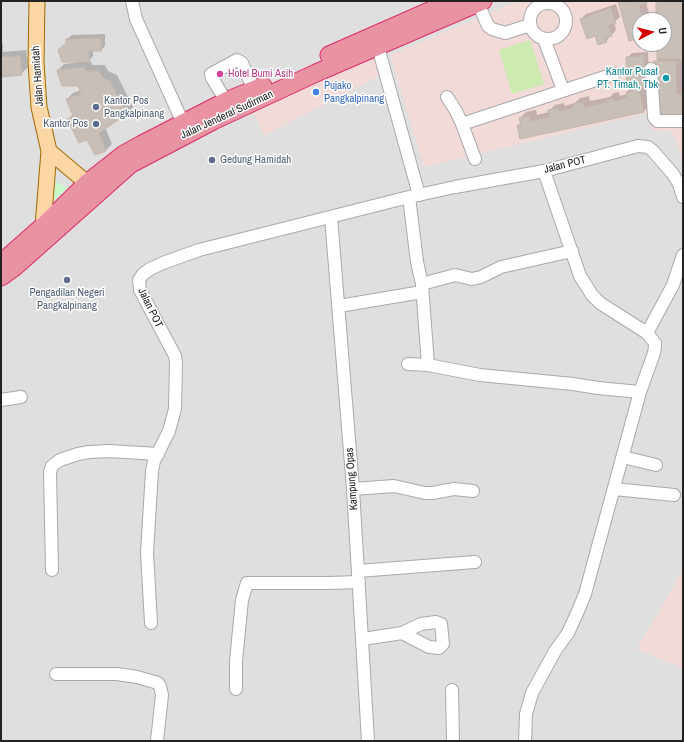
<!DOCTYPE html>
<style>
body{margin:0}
#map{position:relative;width:684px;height:742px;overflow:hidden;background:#f2efe9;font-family:"Archivo Narrow",sans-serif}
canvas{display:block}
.frame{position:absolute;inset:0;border:2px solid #222;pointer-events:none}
.north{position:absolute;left:632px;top:12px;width:40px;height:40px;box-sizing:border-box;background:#fff;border:1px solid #a7a7a7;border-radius:50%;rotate:83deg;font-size:11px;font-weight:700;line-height:16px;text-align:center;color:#222}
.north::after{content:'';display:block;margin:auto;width:14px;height:18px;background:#d40000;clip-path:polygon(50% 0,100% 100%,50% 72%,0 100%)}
</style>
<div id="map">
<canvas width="684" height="742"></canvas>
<div class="frame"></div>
<div class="north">U</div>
</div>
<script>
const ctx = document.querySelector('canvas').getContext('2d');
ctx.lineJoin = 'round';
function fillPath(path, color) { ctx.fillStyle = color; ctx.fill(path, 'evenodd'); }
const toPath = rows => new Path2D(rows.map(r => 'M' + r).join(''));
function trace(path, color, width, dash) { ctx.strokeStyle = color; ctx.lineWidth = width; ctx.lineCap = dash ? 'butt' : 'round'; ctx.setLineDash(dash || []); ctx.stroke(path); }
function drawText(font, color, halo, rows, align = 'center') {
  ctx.font = font + ' "Archivo Narrow",sans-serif'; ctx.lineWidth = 3; ctx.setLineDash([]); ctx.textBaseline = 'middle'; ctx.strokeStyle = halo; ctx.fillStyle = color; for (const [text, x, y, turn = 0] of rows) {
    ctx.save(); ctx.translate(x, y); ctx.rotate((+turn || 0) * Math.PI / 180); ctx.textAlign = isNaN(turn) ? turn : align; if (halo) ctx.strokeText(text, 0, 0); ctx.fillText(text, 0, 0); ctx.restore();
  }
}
fillPath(toPath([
 [1,1,683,1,683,741,1,741],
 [640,20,664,20,664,44,640,44]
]), '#e0dfdf');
fillPath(toPath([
 [519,1,683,1,683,163,672,131,651,130,648,113,424,167,390,55],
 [640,20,664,20,664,44,640,44],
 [373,45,381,75,264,136,252,110],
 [683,570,683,668,637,649]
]), '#f2dad9');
fillPath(toPath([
 [530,40,544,84,512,94,499,50]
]), '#cdebb0');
fillPath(toPath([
 [56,182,68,188,54,200,54,195]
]), '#c8facc');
fillPath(toPath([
 [619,1,648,1,646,3,651,20,640,20,640,37],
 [657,1,683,1,683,116,655,62,658,59,658,44,664,44,664,20,657,20],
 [616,4,620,17,614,22,616,30,606,41,596,35,581,19,586,14],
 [105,34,105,46,101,50,93,50,93,56,88,62,91,61,92,65,105,65,108,71,117,75,133,107,127,114,105,127,112,144,106,150,95,154,87,138,68,120,73,114,67,99,73,93,81,90,78,85,58,70,64,64,80,62,67,43,67,39,72,35],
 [1,43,3,43,3,52,26,50,28,67,21,74,1,76],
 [648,52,649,81,646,85,650,105,644,111,518,126,521,123,520,118,526,112,536,110,537,115,549,112,549,111,555,105,564,103,565,106,575,103,580,98,589,96,590,101,610,97,614,93,619,92,620,96,627,94,627,92,632,86,627,58,632,53]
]), '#0003');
const building = toPath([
 [618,1,646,1,647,4,639,6,643,20,640,20,640,38,629,41,618,1],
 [656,1,683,1,683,59,657,59,657,44,664,44,664,20,656,20,656,1],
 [611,8,616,23,609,25,612,36,605,38,607,42,598,45,595,36,587,39,580,19,611,8],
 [101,38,101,51,89,51,89,62,62,62,58,50,66,43,66,39,101,38],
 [20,56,22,75,1,77,1,57,20,56],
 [644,56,645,87,627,88,626,57,644,56],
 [654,61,676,61,677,94,683,94,683,117,656,117,654,61],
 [85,67,86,71,99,71,102,77,110,81,127,114,99,133,106,151,95,155,87,140,79,143,67,119,73,116,66,99,81,94,78,86,62,86,57,70,85,67],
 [639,89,644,112,520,139,517,125,521,125,519,118,530,116,531,121,549,117,548,110,558,108,559,111,573,108,573,104,583,102,584,107,607,102,607,99,613,98,614,101,627,98,626,92,639,89]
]);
fillPath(building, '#c7bfb8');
trace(building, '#c4b6ab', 1);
const minor = toPath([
 [132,1,136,19,183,123],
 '530 21a18 18 0 1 1 36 0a18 18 0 1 1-36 0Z',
 [478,3,488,26,492,29,505,33,530,25],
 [544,39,563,90],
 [378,47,419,195],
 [651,69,654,117,657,121,683,121],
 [447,97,456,111,462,124,475,159],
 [226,101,212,78,211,74,237,60,242,63,254,90],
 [462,124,614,74],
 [409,197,417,262,422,284,455,275,472,279,481,277,501,267,572,251],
 [331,217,353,489,368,741],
 [422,285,428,365],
 [339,306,422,292],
 [647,333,673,285,683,255],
 [408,364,428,365,480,375,573,384,598,388,640,392],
 [1,400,21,397],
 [623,457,656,465],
 [353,489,394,486,425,493,433,493,454,489,473,491],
 [614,489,674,495],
 [52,570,50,472,52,466,60,460,78,454,89,452,109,451,158,454],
 [358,571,475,562],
 [151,623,147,553,152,471,154,461,169,431,175,409,176,363,175,356,140,290,139,280,143,274,150,269,163,263,199,250,409,197,455,187,544,171,638,146,648,147,652,150,673,174,679,184,683,197],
 [363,639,402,633,421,624,436,622,441,624,443,644,439,648,429,647,402,633],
 [56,674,117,674,137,677,158,683,160,686,162,695,157,741],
 [236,689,236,661,242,600,247,583,328,583,359,582],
 [452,690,453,741],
 [525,741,526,714,532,693,555,651,568,633,578,611,585,594,640,392,654,353,655,346,655,343,647,333,600,303,592,295,580,276,544,171]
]);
const major = toPath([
 [37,1,36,62,39,107,49,151,43,226,47,231],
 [49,151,87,183]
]);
const highway = toPath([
 [329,55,452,1],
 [1,263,43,226,87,183,124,154,142,144,226,101,263,86],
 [1,277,15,267,131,164,213,121,316,73,483,1]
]);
trace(minor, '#a9a9a9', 14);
trace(major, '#a06b00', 17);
trace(highway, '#dc2a67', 19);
trace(minor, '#fff', 12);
trace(major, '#fcd6a4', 15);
trace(highway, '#e892a2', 17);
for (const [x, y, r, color] of [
 [220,74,4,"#d1479c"],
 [666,78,4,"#0f9aa8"],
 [316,92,4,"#3f7fe0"],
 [96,107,4,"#5c6f8a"],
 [96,124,4,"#5c6f8a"],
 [212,160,4,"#5c6f8a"],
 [67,280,4,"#5c6f8a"]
]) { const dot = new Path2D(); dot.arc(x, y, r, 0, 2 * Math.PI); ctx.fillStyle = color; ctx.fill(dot); trace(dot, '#fff', 1.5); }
drawText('11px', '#0d838f', '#fff', [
 ["Kantor Pusat",658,72],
 ["PT. Timah, Tbk",658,85]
], 'right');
drawText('11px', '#b23c85', '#fff', [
 ["Hotel Bumi Asih",228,74]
], 'left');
drawText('11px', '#222', '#fff', [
 ["Jalan Hamidah",38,76,-94],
 ["Jalan Jenderal Sudirman",227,115,-25],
 ["Jalan POT",565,165,-14],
 ["Jalan POT",150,308,64],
 ["Kampung Opas",352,479,-94]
]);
drawText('11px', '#366cbe', '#fff', [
 ["Pujako",324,86],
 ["Pangkalpinang",324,99]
], 'left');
drawText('11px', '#4e5e75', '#fff', [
 ["Kantor Pos",104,101],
 ["Pangkalpinang",104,114],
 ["Kantor Pos",88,124,"right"],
 ["Gedung Hamidah",220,160],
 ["Pengadilan Negeri",67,293,"center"],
 ["Pangkalpinang",67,306,"center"]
], 'left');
</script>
